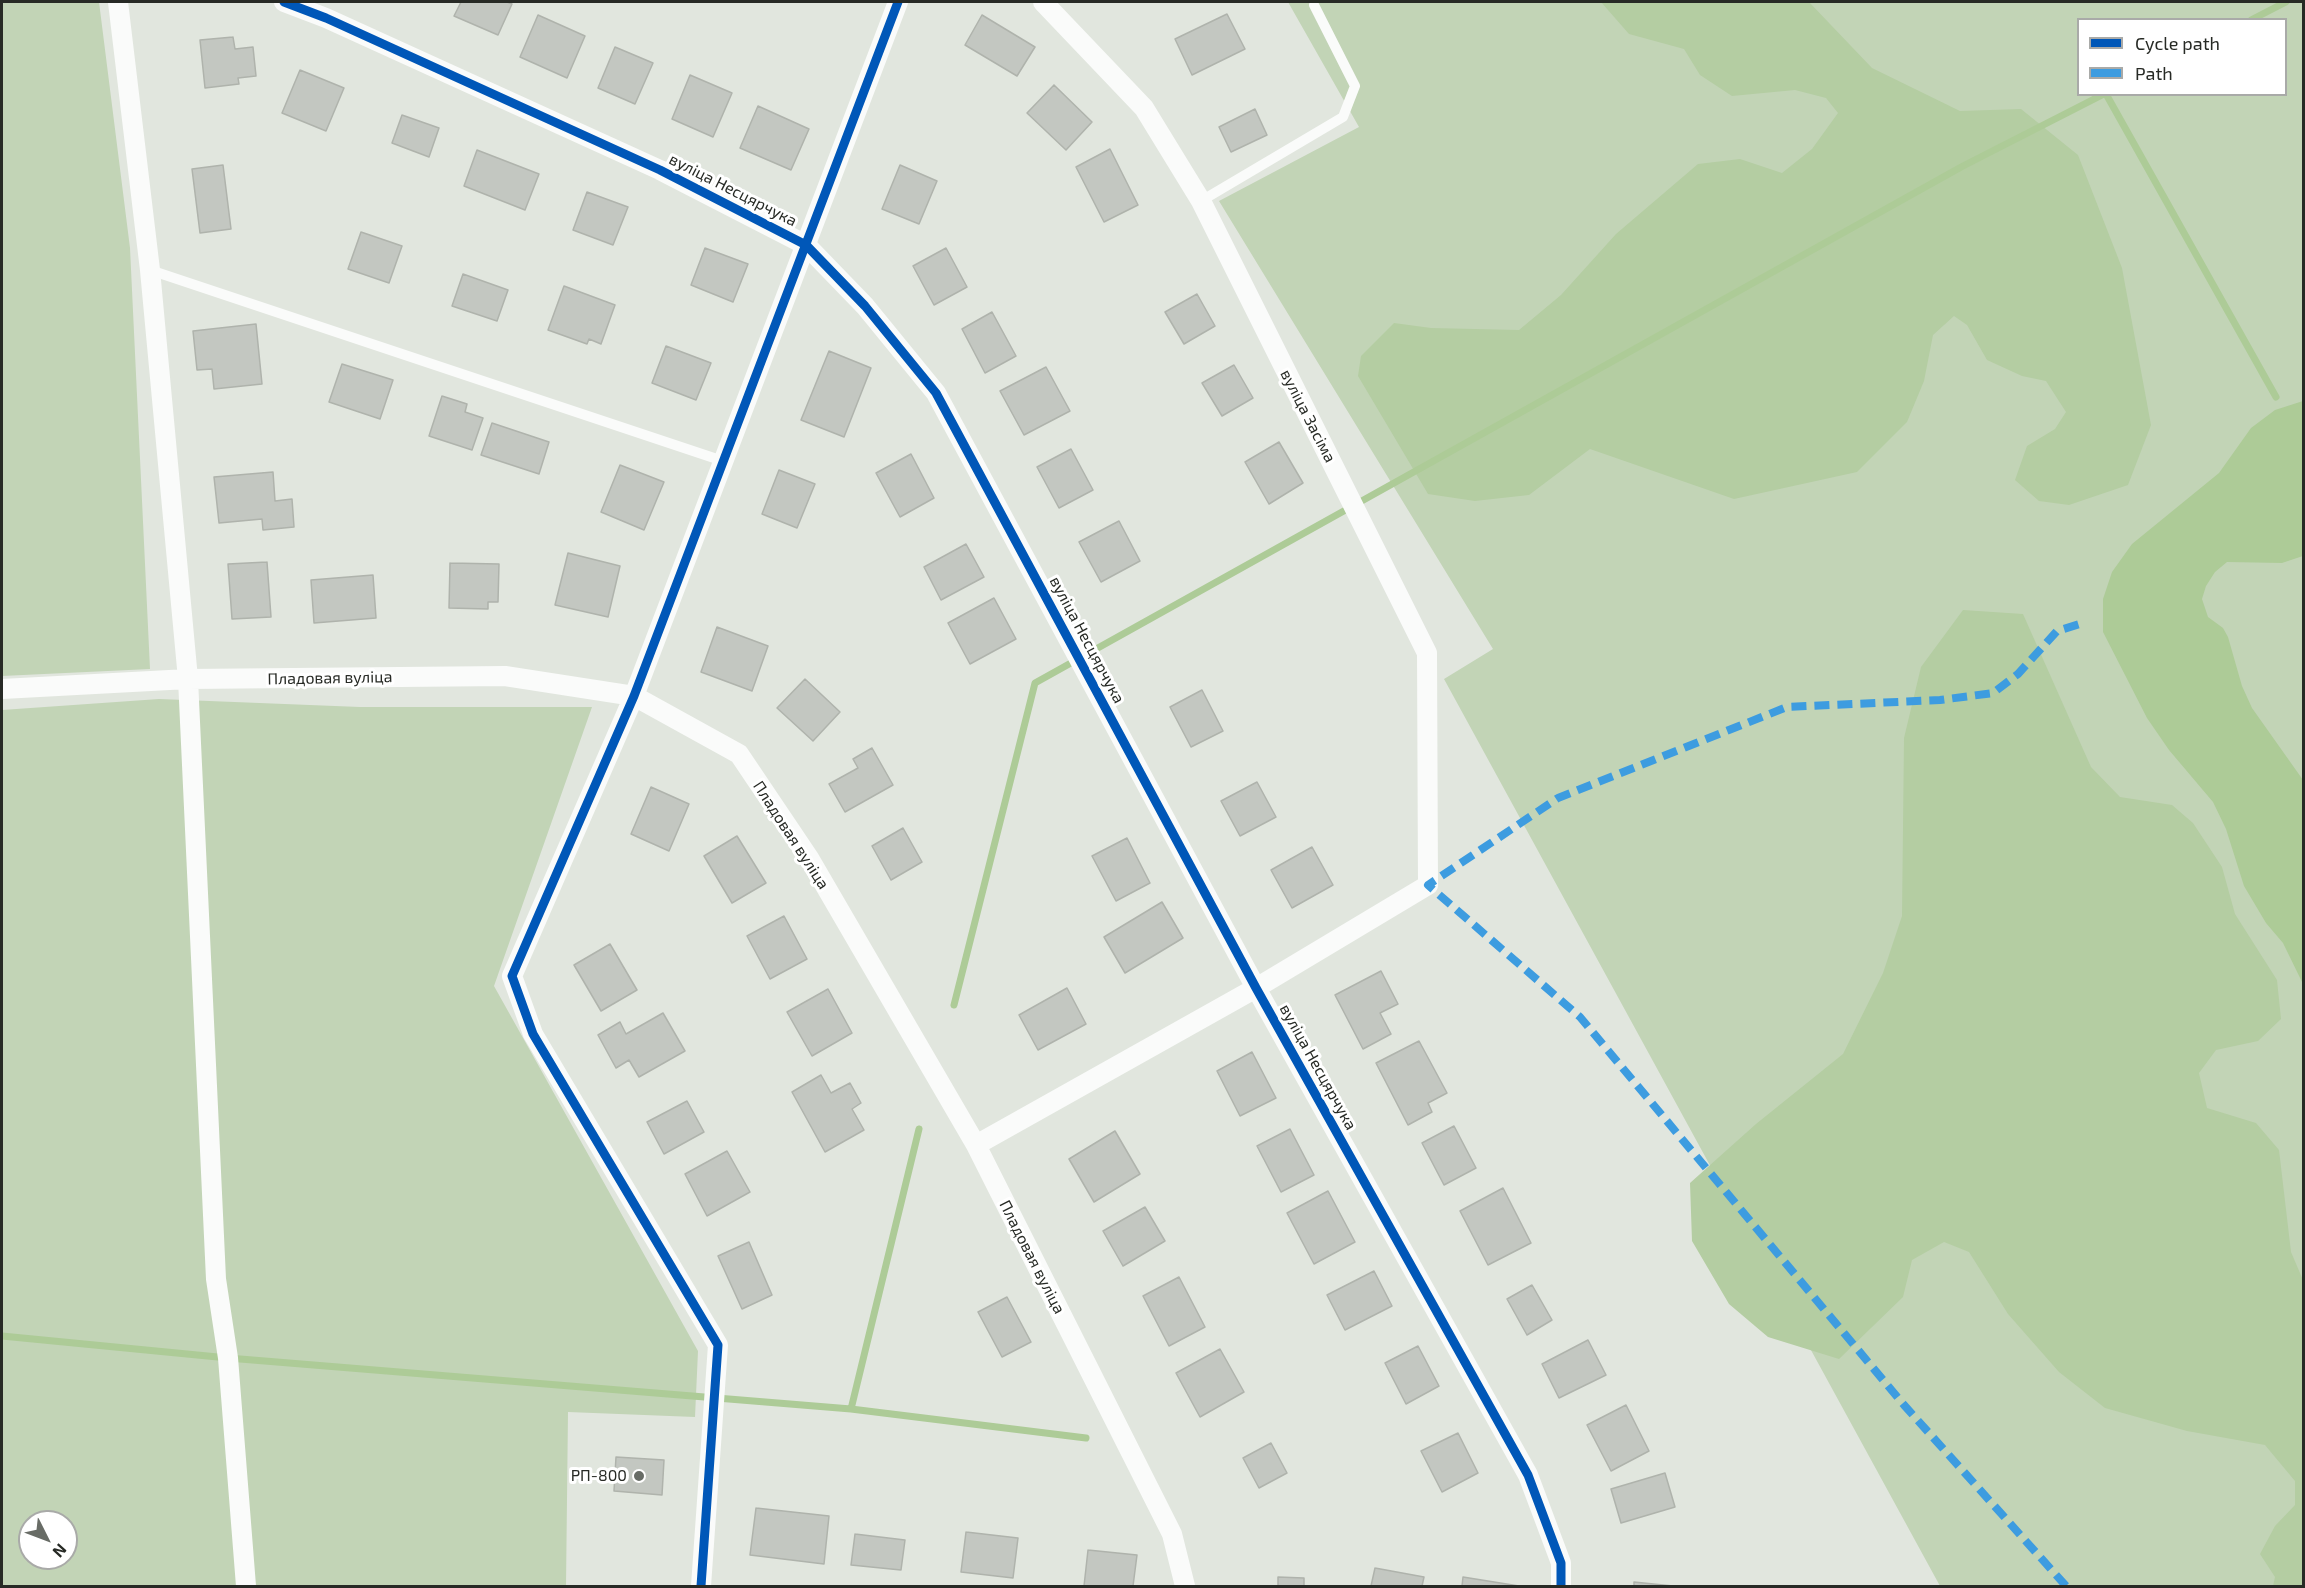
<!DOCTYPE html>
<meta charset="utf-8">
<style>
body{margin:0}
#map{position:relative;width:2305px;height:1588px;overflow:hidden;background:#e1e6de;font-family:"Exo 2",sans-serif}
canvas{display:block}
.frame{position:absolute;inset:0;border:3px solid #272a25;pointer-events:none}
.legend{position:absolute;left:2077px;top:18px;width:210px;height:78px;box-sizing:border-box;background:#fff;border:2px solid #a9aaa8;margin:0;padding:8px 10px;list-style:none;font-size:18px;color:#272a25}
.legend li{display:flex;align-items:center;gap:12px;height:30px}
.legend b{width:30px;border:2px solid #a9aaa8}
.north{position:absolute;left:18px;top:1510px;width:60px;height:60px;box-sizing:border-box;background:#fff;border:2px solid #a9aaa8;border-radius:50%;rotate:132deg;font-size:16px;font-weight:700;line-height:24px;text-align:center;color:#272a25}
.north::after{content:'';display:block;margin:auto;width:21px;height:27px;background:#686c66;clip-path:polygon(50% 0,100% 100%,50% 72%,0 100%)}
</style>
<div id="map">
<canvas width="2305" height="1588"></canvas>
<div class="frame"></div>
<ul class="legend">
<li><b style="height:8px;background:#0057b8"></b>Cycle path</li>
<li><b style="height:8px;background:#3d9ce0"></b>Path</li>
</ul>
<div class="north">N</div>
</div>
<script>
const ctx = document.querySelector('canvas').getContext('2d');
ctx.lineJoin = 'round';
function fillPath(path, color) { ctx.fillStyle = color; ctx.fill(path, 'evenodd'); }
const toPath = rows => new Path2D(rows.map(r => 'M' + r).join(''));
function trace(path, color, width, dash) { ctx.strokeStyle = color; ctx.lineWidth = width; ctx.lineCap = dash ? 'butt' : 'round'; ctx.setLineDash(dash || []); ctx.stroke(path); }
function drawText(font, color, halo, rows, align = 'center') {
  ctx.font = font + ' "Exo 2",sans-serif'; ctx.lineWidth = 6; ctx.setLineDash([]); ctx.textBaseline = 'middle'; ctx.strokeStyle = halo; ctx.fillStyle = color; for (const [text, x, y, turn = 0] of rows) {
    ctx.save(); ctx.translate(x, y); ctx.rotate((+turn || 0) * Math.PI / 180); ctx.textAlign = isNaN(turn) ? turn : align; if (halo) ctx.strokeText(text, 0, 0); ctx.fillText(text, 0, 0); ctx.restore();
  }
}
fillPath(toPath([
 [2,2,99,2,130,248,150,669,2,676],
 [1288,2,2303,2,2303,1586,1940,1586,1444,679,1493,649,1219,201,1359,127],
 [2078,20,2286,20,2286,94,2078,94],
 [159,699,360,707,592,707,494,986,698,1351,695,1417,568,1412,566,1586,2,1586,2,710],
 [30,1522,66,1522,66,1558,30,1558]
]), '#c2d4b6');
fillPath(toPath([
 [1601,2,1809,2,1872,68,1960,111,2021,109,2078,155,2122,268,2151,425,2128,485,2069,505,2039,501,2015,480,2027,446,2055,429,2066,412,2046,381,2022,376,1987,360,1967,325,1954,316,1933,335,1924,381,1907,422,1857,472,1734,499,1590,449,1529,495,1475,501,1428,494,1358,376,1361,356,1394,323,1431,328,1519,330,1561,295,1616,234,1698,164,1740,159,1782,173,1812,149,1838,113,1826,98,1795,90,1732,96,1700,75,1684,49,1629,34],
 [1963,610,2023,614,2091,767,2120,797,2172,805,2193,823,2222,867,2235,914,2277,980,2281,1019,2258,1041,2216,1050,2199,1073,2207,1108,2256,1123,2279,1150,2291,1252,2303,1280,2303,1586,2273,1586,2275,1577,2260,1554,2275,1526,2295,1505,2295,1481,2265,1445,2187,1431,2105,1408,2059,1372,2008,1314,1969,1252,1944,1242,1912,1260,1903,1297,1839,1359,1768,1337,1729,1304,1692,1241,1690,1183,1756,1124,1843,1054,1883,973,1902,916,1904,738,1921,667]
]), '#b4cda2');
fillPath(toPath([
 [2303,401,2303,556,2282,563,2227,562,2215,572,2206,586,2202,599,2208,617,2223,628,2228,637,2242,686,2252,708,2303,780,2303,984,2283,943,2266,923,2244,886,2226,829,2213,802,2169,750,2147,718,2103,632,2103,599,2112,572,2132,544,2219,473,2251,428,2275,410]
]), '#adcb97');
trace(toPath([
 [2251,20,2286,2],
 [2106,94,2276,397],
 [954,1005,1035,683,1963,166,2104,94],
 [2,1336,228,1358,851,1409,1086,1438],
 [851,1409,919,1129]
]), '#adcb97', 7);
const building = toPath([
 [461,2,507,2,512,4,498,35,454,16,461,2],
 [1227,14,1245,49,1192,75,1175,39,1227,14],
 [538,15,585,36,567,78,520,57,538,15],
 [982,15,1035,47,1017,76,965,45,982,15],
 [233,37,235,49,253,47,256,76,238,78,239,84,205,88,200,40,233,37],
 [615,47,653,63,635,104,598,88,615,47],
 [300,70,344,88,326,131,282,113,300,70],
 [690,75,732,93,713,137,672,119,690,75],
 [1054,85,1092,122,1066,150,1027,113,1054,85],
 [758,106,809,129,791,170,740,148,758,106],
 [1255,109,1267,135,1231,152,1219,127,1255,109],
 [402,115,439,128,429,157,392,143,402,115],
 [1110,149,1138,205,1104,222,1076,167,1110,149],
 [477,150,539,174,525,210,464,186,477,150],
 [223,165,231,229,200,233,192,169,223,165],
 [900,165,937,181,919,224,882,209,900,165],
 [587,192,628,207,613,245,573,230,587,192],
 [361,232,402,246,389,283,348,269,361,232],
 [705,248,748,264,733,302,691,285,705,248],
 [946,248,967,287,934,305,913,266,946,248],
 [463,274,508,290,497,321,452,306,463,274],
 [564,286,615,305,601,344,589,339,587,344,548,330,564,286],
 [1197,294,1215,326,1184,344,1165,312,1197,294],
 [992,312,1016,356,985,373,962,329,992,312],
 [256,324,262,384,214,389,212,369,197,370,193,331,256,324],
 [666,346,711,363,696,400,652,383,666,346],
 [829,351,871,368,844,437,801,420,829,351],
 [342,364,393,380,380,419,329,402,342,364],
 [1234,365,1253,398,1222,416,1202,383,1234,365],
 [1046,367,1070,411,1024,435,1000,391,1046,367],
 [442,396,467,404,465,412,483,418,472,450,429,436,442,396],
 [492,423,549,442,539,474,481,455,492,423],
 [1279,442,1303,483,1269,504,1245,462,1279,442],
 [1071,449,1093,490,1059,508,1037,467,1071,449],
 [911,454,934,498,900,517,876,473,911,454],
 [620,465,664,482,644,530,601,512,620,465],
 [779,470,815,484,797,528,762,514,779,470],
 [273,472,275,501,292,499,294,527,263,530,262,519,219,523,214,477,273,472],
 [1119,521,1140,561,1101,582,1079,542,1119,521],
 [966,544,984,577,941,600,924,567,966,544],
 [568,553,620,566,608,617,555,605,568,553],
 [267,562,271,617,232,619,228,564,267,562],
 [450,563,499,564,498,602,488,602,488,609,449,608,450,563],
 [373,575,376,618,314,623,311,580,373,575],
 [994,598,1016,639,970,664,948,623,994,598],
 [717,627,768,646,752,691,701,672,717,627],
 [805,679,840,712,813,741,777,708,805,679],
 [1202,690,1223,731,1191,747,1170,707,1202,690],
 [872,748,893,785,845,812,829,784,858,768,853,759,872,748],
 [1257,782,1276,817,1240,836,1221,801,1257,782],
 [651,787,689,804,669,851,631,834,651,787],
 [903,828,922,862,891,880,872,846,903,828],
 [737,836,766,883,732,903,704,856,737,836],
 [1127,838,1150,883,1116,901,1092,856,1127,838],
 [1312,847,1333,885,1292,908,1271,870,1312,847],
 [1162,902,1183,938,1125,973,1104,937,1162,902],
 [784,916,807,959,770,979,747,936,784,916],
 [610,944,637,990,601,1011,574,965,610,944],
 [1381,971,1398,1004,1380,1013,1391,1034,1363,1049,1335,995,1381,971],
 [1067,988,1086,1024,1038,1050,1019,1015,1067,988],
 [828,989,852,1033,812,1056,787,1012,828,989],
 [663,1013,685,1051,639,1077,629,1060,616,1068,598,1035,620,1022,626,1034,663,1013],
 [1419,1041,1447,1093,1428,1103,1432,1112,1408,1125,1376,1063,1419,1041],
 [1252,1052,1276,1098,1240,1116,1217,1071,1252,1052],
 [821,1075,831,1093,850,1083,861,1103,852,1109,864,1130,825,1152,792,1092,821,1075],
 [687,1101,704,1132,664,1154,647,1122,687,1101],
 [1454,1126,1476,1168,1444,1185,1422,1143,1454,1126],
 [1290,1129,1314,1175,1281,1192,1257,1146,1290,1129],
 [1115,1131,1140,1174,1094,1202,1069,1159,1115,1131],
 [727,1151,750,1192,707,1216,685,1174,727,1151],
 [1503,1188,1531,1243,1488,1265,1460,1211,1503,1188],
 [1328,1191,1355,1242,1314,1264,1287,1213,1328,1191],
 [1145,1207,1165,1241,1123,1266,1103,1231,1145,1207],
 [749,1242,772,1295,742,1309,718,1256,749,1242],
 [1374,1271,1392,1306,1345,1330,1327,1295,1374,1271],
 [1179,1277,1205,1327,1169,1346,1143,1296,1179,1277],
 [1532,1285,1552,1320,1527,1335,1507,1299,1532,1285],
 [1007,1297,1031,1342,1002,1357,978,1312,1007,1297],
 [1588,1340,1606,1375,1559,1398,1542,1364,1588,1340],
 [1418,1346,1439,1386,1406,1404,1385,1363,1418,1346],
 [1220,1349,1244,1392,1200,1417,1176,1373,1220,1349],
 [1626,1405,1649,1451,1611,1471,1587,1425,1626,1405],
 [1458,1433,1478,1473,1442,1492,1421,1451,1458,1433],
 [1271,1443,1287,1473,1259,1488,1243,1458,1271,1443],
 [616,1457,664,1460,662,1495,614,1491,616,1457],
 [1665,1473,1675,1507,1621,1523,1611,1489,1665,1473],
 [756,1508,829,1516,824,1564,750,1555,756,1508],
 [966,1532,1018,1538,1013,1578,961,1572,966,1532],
 [855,1534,905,1540,901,1570,851,1565,855,1534],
 [1088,1550,1137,1555,1133,1586,1084,1586,1088,1550],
 [1375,1568,1424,1577,1422,1586,1371,1586,1375,1568],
 [1278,1577,1304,1578,1304,1586,1278,1586,1278,1577],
 [1463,1577,1519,1586,1462,1586,1463,1577],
 [1634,1582,1673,1586,1634,1586,1634,1582]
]);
fillPath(building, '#c3c7c1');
trace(building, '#afb3ac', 1.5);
trace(toPath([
 [1201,201,1343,117,1355,86,1314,5],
 [150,270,723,461]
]), '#fafbfa', 10);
trace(toPath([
 [118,2,150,270,188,679,216,1279,228,1358,246,1586],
 [284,2,326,18,660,170,806,245,865,306,936,393,1256,988,1528,1475,1561,1563,1561,1586],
 [2,689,188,679,505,676,634,696,739,754,809,858,976,1145,1172,1534,1185,1586],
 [976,1145,1256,988,1428,885,1427,653,1201,201,1144,108,1043,2],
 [701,1586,718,1345,533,1034,512,976,634,696,898,2]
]), '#fafbfa', 20);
trace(toPath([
 [2066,1586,1904,1405,1580,1017,1428,885,1558,798,1787,707,1940,700,1993,693,2018,674,2057,631,2083,623]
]), '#3d9ce0', 8, [15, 8]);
trace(toPath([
 [284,2,326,18,660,170,806,245,865,306,936,393,1256,988,1528,1475,1561,1563,1561,1586],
 [701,1586,718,1345,533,1034,512,976,634,696,898,2]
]), '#0057b8', 9);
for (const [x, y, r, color] of [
 [639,1476,6,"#686c66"]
]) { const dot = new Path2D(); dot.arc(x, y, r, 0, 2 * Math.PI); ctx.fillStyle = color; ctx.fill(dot); trace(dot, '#fff', 2); }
drawText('16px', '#272a25', '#fff', [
 ["вуліца Несцярчука",733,190,27],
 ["вуліца Засіма",1308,416,63],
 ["вуліца Несцярчука",1087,640,62],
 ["Пладовая вуліца",330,678,-1],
 ["Пладовая вуліца",791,835,57],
 ["вуліца Несцярчука",1318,1067,61],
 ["Пладовая вуліца",1032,1257,63]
]);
drawText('16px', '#272a25', '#fff', [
 ["РП-800",627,1476]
], 'right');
</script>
